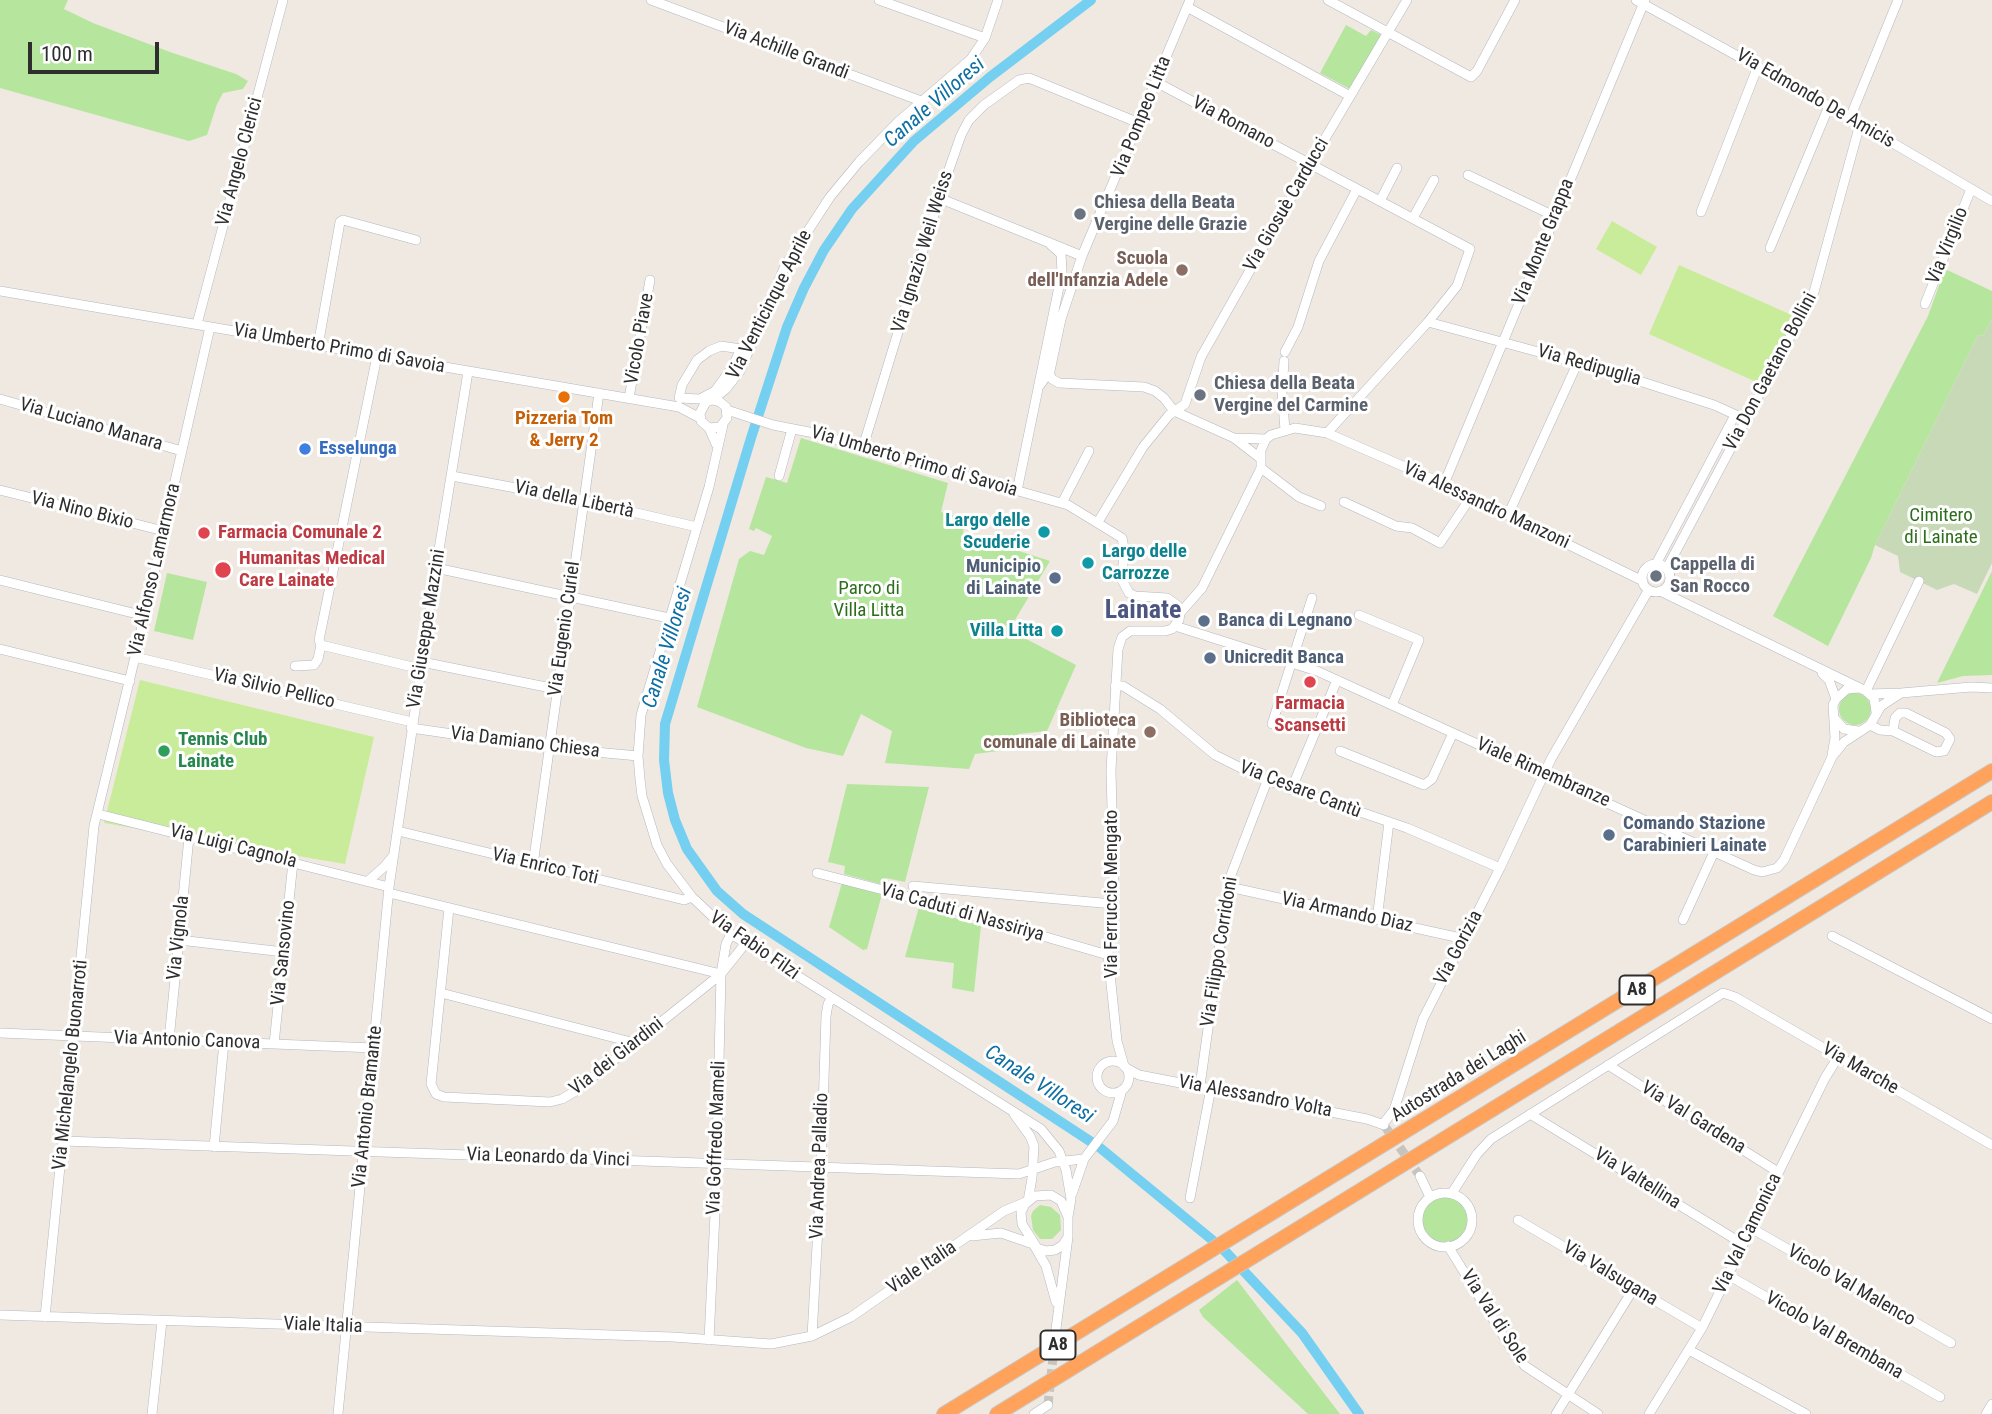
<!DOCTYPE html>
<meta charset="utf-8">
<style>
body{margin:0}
#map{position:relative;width:1992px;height:1414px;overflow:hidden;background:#efe9e1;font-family:"Roboto Condensed",sans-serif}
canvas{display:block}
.scale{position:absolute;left:28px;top:42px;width:131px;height:32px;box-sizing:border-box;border:4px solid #2e2e2e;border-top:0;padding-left:9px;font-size:21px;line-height:24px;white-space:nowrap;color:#2e2e2e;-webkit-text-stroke:5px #fff;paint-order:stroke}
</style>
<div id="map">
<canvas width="1992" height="1414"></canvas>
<div class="scale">100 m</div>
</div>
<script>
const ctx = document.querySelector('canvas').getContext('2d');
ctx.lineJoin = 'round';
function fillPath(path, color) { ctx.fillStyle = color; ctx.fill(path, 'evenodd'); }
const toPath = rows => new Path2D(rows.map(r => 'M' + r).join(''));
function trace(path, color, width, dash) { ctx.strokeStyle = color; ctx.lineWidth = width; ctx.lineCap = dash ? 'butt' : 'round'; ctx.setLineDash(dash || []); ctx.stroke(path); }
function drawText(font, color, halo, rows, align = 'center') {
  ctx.font = font + ' "Roboto Condensed",sans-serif'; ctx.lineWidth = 6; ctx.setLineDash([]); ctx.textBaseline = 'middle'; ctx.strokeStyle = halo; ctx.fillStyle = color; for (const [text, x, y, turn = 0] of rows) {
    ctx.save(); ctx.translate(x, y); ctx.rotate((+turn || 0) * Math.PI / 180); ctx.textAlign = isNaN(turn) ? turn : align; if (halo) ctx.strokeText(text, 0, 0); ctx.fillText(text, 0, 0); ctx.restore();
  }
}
fillPath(toPath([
 [0,0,68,0,64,9,93,23,170,52,236,74,248,81,243,89,223,93,217,104,207,135,189,141,0,88],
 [1346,25,1366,36,1371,30,1381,35,1350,89,1320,73],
 [1945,269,1992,291,1992,319,1983,336,1978,335,1875,545,1871,558,1828,646,1773,616,1928,316],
 [801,438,948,483,941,512,966,519,963,533,1050,561,1009,630,1076,665,1047,731,1018,734,1014,749,975,754,969,769,885,763,892,731,861,714,843,756,806,748,697,707,739,559,750,551,764,555,772,536,756,528,754,531,749,529,766,477,787,483],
 [1992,571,1992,675,1963,676,1937,683],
 [167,573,207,582,193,640,154,631],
 '1839 709a16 16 0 1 1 32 0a16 16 0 1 1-32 0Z',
 [847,784,929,787,905,882,886,878,884,885,844,874,845,866,828,862],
 [842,883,882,894,867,949,863,950,829,927],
 [919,907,981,926,974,992,952,988,954,963,905,957],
 '1422 1219a23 23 0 1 1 46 0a23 23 0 1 1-46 0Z',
 [1040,1205,1051,1207,1060,1215,1061,1230,1052,1239,1040,1239,1033,1230,1031,1216,1033,1211],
 [1237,1280,1340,1414,1308,1414,1203,1317,1199,1310]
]), '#b6e59e');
fillPath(toPath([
 [1992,319,1992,563,1977,594,1954,584,1937,590,1900,572,1898,556,1875,545,1978,335,1983,336]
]), '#c8d9b8');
fillPath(toPath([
 [1612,221,1657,247,1641,275,1596,249],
 [1679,265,1794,316,1763,385,1649,334],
 [140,680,374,737,345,864,104,823]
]), '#c9ec9a');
trace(toPath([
 [1091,0,990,77,914,141,852,209,824,250,804,288,787,327,751,438,665,724,664,760,668,793,675,820,687,849,717,891,743,914,1099,1147,1222,1248,1302,1333,1359,1414]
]), '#75cff0', 10);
trace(toPath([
 [1384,1125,1420,1176],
 [1048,1405,1056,1329]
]), '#c8c4bd', 9, [9, 4.5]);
const minor = toPath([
 [651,0,921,101],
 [879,0,985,38],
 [1328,0,1471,77,1477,71,1515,0],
 [1636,0,1850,118,1992,201],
 [1187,7,1350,96],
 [1156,82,1470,249,1457,286,1428,322,1327,433],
 [1850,118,1898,0],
 [1468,175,1554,216],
 [939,198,1082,256],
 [1380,201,1397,168],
 [1701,212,1758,66],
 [1413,218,1434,180],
 [1770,248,1829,106],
 [0,291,679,407,700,418],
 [1925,304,1971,189],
 [1428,322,1605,370,1714,405,1747,420],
 [197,324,283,0],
 [318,346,340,222,343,220,416,240],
 [721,346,741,349,732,368,715,391,700,399,679,398,682,385,697,360,709,351,721,346],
 [1285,352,1298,327,1319,261,1357,189],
 [1284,361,1282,392,1285,430],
 [1048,371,1052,379,1059,383,1144,387,1155,391,1164,398,1174,411,1234,438,1266,439],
 [1040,385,1050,371,1061,319,1082,256,1190,0],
 [629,398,650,280],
 [0,399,182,451],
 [712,400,726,389,740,371,785,266,830,197,859,162,898,122,971,59,985,38,998,0],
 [727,410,773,425,809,432,1068,505,1122,538,1124,548,1122,580,1129,593,1135,596,1167,598,1177,605,1180,613,1179,620,1172,629,1165,631,1130,631,1122,637,1118,649,1111,770,1114,889,1108,955,1117,1041,1124,1066],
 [723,425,709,487,641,715,638,756,640,779,642,796,657,845,667,864,692,897,731,934,1041,1129,1059,1151,1066,1170,1071,1199,1068,1217],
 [709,428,720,427,727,418,726,407,720,402,712,400,706,402,700,413,701,421,709,428,716,444],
 [1234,438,1260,458],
 [863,447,939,198,961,135,969,120,984,105,1019,80,1029,78,1139,123],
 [1261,468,1261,450,1266,439,1271,435,1295,428,1327,433,1444,484,1643,581],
 [1261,468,1299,497,1321,506],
 [452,476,585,501,697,527],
 [779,476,792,429],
 [1444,484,1645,0],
 [0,490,164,531],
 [1017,491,1062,272,1061,254,1051,245],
 [1344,502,1396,526,1412,528,1440,543,1471,497],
 [1062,503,1089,451],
 [1508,515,1578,362],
 [1098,522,1143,447,1169,415,1185,404,1201,357,1310,164,1407,0],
 [1656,564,1735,415],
 '1642 578a14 14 0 1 1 28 0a14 14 0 1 1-28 0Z',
 [436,568,669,618],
 [1667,568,1814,292,1860,124],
 [0,580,145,616],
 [1660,591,1866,691,1874,698,1876,712],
 [1180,613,1202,588,1261,468],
 [1359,615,1419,640,1392,705],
 [1175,626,1317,671,1754,870,1762,872,1777,868,1784,860,1832,757,1844,742,1870,725,1881,706,1901,693],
 [321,645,421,669],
 [0,649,130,681],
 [135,657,412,722],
 [422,662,556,689],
 [295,666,314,665,318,659,321,645,319,640,377,356],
 [1822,673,1829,680,1836,699],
 [1115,686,1123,686,1160,709,1215,755,1261,778,1407,828,1500,868],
 [1866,691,1919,581],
 [1869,694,1901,693,1971,687,1992,688],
 [1835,719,1844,729,1858,731],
 [1272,724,1312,598],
 [1870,725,1880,730,1893,731,1936,752,1944,751,1950,739,1946,733,1906,713,1900,713,1895,718,1893,731],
 [411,728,542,747,638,756],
 [1340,751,1424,785,1432,779,1453,733],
 [1832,755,1835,738,1833,705,1836,699,1847,689,1859,688],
 [1291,790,1337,680],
 [98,814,389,887],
 [398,831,672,897,684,900,692,897],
 [533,865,599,393],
 [817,873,891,892,1108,955],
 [368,881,384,867,394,855],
 [913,886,1113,904],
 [1229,887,1465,939],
 [389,893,721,974],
 [449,908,431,1084,436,1094,444,1097,550,1102,562,1099,574,1092,721,974,745,944],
 [1377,920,1389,822],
 [1683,920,1714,852],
 [1832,936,1992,1019],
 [179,940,284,952],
 [441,993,635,1043],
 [0,1033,374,1048],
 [169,1040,189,837],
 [274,1044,293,862],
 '1097 1077a16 16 0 1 1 32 0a16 16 0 1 1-32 0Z',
 [1608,1065,1778,1172],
 [1126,1068,1139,1075,1367,1119,1384,1125],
 [1200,1086,1222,928,1231,875,1267,781],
 [1014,1114,1030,1136,1034,1146,1032,1178,1028,1201],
 [1530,1114,1743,1244],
 [1383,1124,1394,1110,1423,1019,1500,868,1551,759,1648,591],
 [63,1141,1019,1174,1055,1162,1084,1159],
 [214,1147,224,1042],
 [1420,1176,1430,1197],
 [1452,1193,1477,1154,1491,1139,1723,993,1735,997,1992,1145],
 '1418 1220a27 27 0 1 1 54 0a27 27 0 1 1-54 0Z',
 [1072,1194,1084,1159,1113,1121,1122,1090],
 [1190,1198,1211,1088],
 [1518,1220,1702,1328],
 [1751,1228,1951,1343],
 [972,1236,1001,1233,1033,1244],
 [1448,1246,1512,1350,1525,1366,1598,1414],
 [1035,1247,1046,1266,1056,1302],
 [1728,1275,1940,1397],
 [0,1315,673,1337,771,1344,812,1336,851,1317,1004,1211,1028,1201],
 [45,1317,94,826,135,657,210,327],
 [1056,1329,1068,1237,1068,1217,1061,1201,1051,1195,1035,1196,1025,1204,1021,1212,1022,1224,1037,1248,1046,1251,1055,1250,1063,1245,1068,1237],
 [812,1336,821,1173,826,1016,828,1004,832,998],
 [709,1340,716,1192,721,974,726,944,731,934],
 [1689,1350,1806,1414],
 [152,1414,162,1321],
 [338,1414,389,887,436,568,468,372],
 [1034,1414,1048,1405],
 [1556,1414,1634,1288],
 [1649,1414,1702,1328,1825,1078,1835,1062,1843,1060],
 [1986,1414,1992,1404]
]);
const highway = toPath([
 [944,1414,1992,771],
 [997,1414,1992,802]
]);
trace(minor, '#b4b7c1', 10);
trace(highway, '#c9c9c9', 16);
trace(minor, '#fff', 9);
trace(highway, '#ffa35c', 14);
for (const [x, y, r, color] of [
 [1080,214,7,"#6b7280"],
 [1182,270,7,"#8d6e63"],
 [1200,395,7,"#6b7280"],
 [564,397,7,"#e8710a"],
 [305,449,7,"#3f7fe0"],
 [1044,532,7,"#0f9aa8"],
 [204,533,7,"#e0444e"],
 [1088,563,7,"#0f9aa8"],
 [223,570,9,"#e0444e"],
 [1656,576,7,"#6b7280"],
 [1055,578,7,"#5c6f8a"],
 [1204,621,7,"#5c6f8a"],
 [1057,631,7,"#0f9aa8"],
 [1210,658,7,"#5c6f8a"],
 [1310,682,7,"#e0444e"],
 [1150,732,7,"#8d6e63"],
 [164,751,7,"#2e9e5b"],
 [1609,835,7,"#5c6f8a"]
]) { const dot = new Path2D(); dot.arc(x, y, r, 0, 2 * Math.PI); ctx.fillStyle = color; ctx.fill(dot); trace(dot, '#fff', 2.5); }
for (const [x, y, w] of [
 [1637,990,35],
 [1058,1345,35]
]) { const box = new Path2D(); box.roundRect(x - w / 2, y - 14.5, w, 29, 5); ctx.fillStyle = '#fff'; ctx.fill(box); trace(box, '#2e2e2e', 2); }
drawText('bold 18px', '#2e2e2e', null, [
 ["A8",1637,990],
 ["A8",1058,1345]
]);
drawText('19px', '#2e2e2e', '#fff', [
 ["Via Achille Grandi",786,51,21],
 ["Via Edmondo De Amicis",1815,99,30],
 ["Via Pompeo Litta",1142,117,-68],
 ["Via Romano",1233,123,28],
 ["Via Angelo Clerici",240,162,-75],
 ["Via Giosuè Carducci",1287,205,-60],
 ["Via Monte Grappa",1544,242,-68],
 ["Via Virgilio",1948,246,-68],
 ["Via Ignazio Weil Weiss",923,252,-73],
 ["Via Venticinque Aprile",770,305,-63],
 ["Vicolo Piave",640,339,-80],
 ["Via Umberto Primo di Savoia",339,349,10],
 ["Via Redipuglia",1589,366,16],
 ["Via Don Gaetano Bollini",1771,372,-62],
 ["Via Luciano Manara",91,425,16],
 ["Via Umberto Primo di Savoia",914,462,16],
 ["Via della Libertà",574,500,12],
 ["Via Alessandro Manzoni",1486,506,25],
 ["Via Nino Bixio",82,511,14],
 ["Via Alfonso Lamarmora",155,570,-77],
 ["Via Giuseppe Mazzini",427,629,-81],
 ["Via Eugenio Curiel",565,629,-82],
 ["Via Silvio Pellico",274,689,13],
 ["Via Damiano Chiesa",525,743,7],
 ["Viale Rimembranze",1543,773,24],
 ["Via Cesare Cantù",1300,790,21],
 ["Via Luigi Cagnola",233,847,14],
 ["Via Enrico Toti",545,867,13],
 ["Via Ferruccio Mengato",1112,894,-90],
 ["Via Caduti di Nassiriya",962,913,16],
 ["Via Armando Diaz",1347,913,12],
 ["Via Vignola",179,938,-84],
 ["Via Fabio Filzi",754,946,35],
 ["Via Gorizia",1459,948,-62],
 ["Via Filippo Corridoni",1220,952,-81],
 ["Via Sansovino",284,953,-84],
 ["Via Antonio Canova",187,1041,2],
 ["Via dei Giardini",617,1057,-38],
 ["Via Michelangelo Buonarroti",71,1065,-84],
 ["Via Marche",1860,1069,30],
 ["Autostrada dei Laghi",1459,1077,-32],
 ["Via Alessandro Volta",1255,1097,11],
 ["Via Antonio Bramante",368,1107,-84],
 ["Via Val Gardena",1693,1118,32],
 ["Via Goffredo Mameli",717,1138,-88],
 ["Via Leonardo da Vinci",548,1158,2],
 ["Via Andrea Palladio",820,1166,-88],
 ["Via Valtellina",1637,1179,32],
 ["Via Val Camonica",1748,1234,-64],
 ["Viale Italia",922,1268,-34],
 ["Via Valsugana",1610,1274,31],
 ["Vicolo Val Malenco",1851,1286,30],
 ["Via Val di Sole",1494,1317,57],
 ["Viale Italia",323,1326,2],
 ["Vicolo Val Brembana",1834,1336,30]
]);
drawText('bold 19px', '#5b616d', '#fff', [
 ["Chiesa della Beata",1094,203],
 ["Vergine delle Grazie",1094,225],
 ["Chiesa della Beata",1214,384],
 ["Vergine del Carmine",1214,406],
 ["Cappella di",1670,565],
 ["San Rocco",1670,587]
], 'left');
drawText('bold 19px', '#785e54', '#fff', [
 ["Scuola",1168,259],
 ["dell'Infanzia Adele",1168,281],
 ["Biblioteca",1136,721],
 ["comunale di Lainate",1136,743]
], 'right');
drawText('bold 19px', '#c56008', '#fff', [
 ["Pizzeria Tom",564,419],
 ["& Jerry 2",564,441]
]);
drawText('bold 19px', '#366cbe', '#fff', [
 ["Esselunga",319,449]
], 'left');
drawText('19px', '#2c6e1b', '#fff', [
 ["Cimitero",1941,516],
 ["di Lainate",1941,538],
 ["Parco di",869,589],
 ["Villa Litta",869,611]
]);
drawText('bold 19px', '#0d838f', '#fff', [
 ["Largo delle",1030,521],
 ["Scuderie",1030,543],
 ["Largo delle",1102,552,"left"],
 ["Carrozze",1102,574,"left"],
 ["Villa Litta",1043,631]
], 'right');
drawText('bold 19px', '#be3a42', '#fff', [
 ["Farmacia Comunale 2",218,533],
 ["Humanitas Medical",239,559],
 ["Care Lainate",239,581],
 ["Farmacia",1310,704,"center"],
 ["Scansetti",1310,726,"center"]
], 'left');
drawText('bold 19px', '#4e5e75', '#fff', [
 ["Municipio",1041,567,"right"],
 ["di Lainate",1041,589,"right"],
 ["Banca di Legnano",1218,621],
 ["Unicredit Banca",1224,658],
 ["Comando Stazione",1623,824],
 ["Carabinieri Lainate",1623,846]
], 'left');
drawText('bold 19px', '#27864d', '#fff', [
 ["Tennis Club",178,740],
 ["Lainate",178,762]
], 'left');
drawText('italic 21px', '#0d6fa3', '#fff', [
 ["Canale Villoresi",935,103,-41],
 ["Canale Villoresi",668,648,-73],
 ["Canale Villoresi",1039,1085,33]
]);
drawText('bold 26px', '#4d5680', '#fff', [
 ["Lainate",1143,611]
]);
</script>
